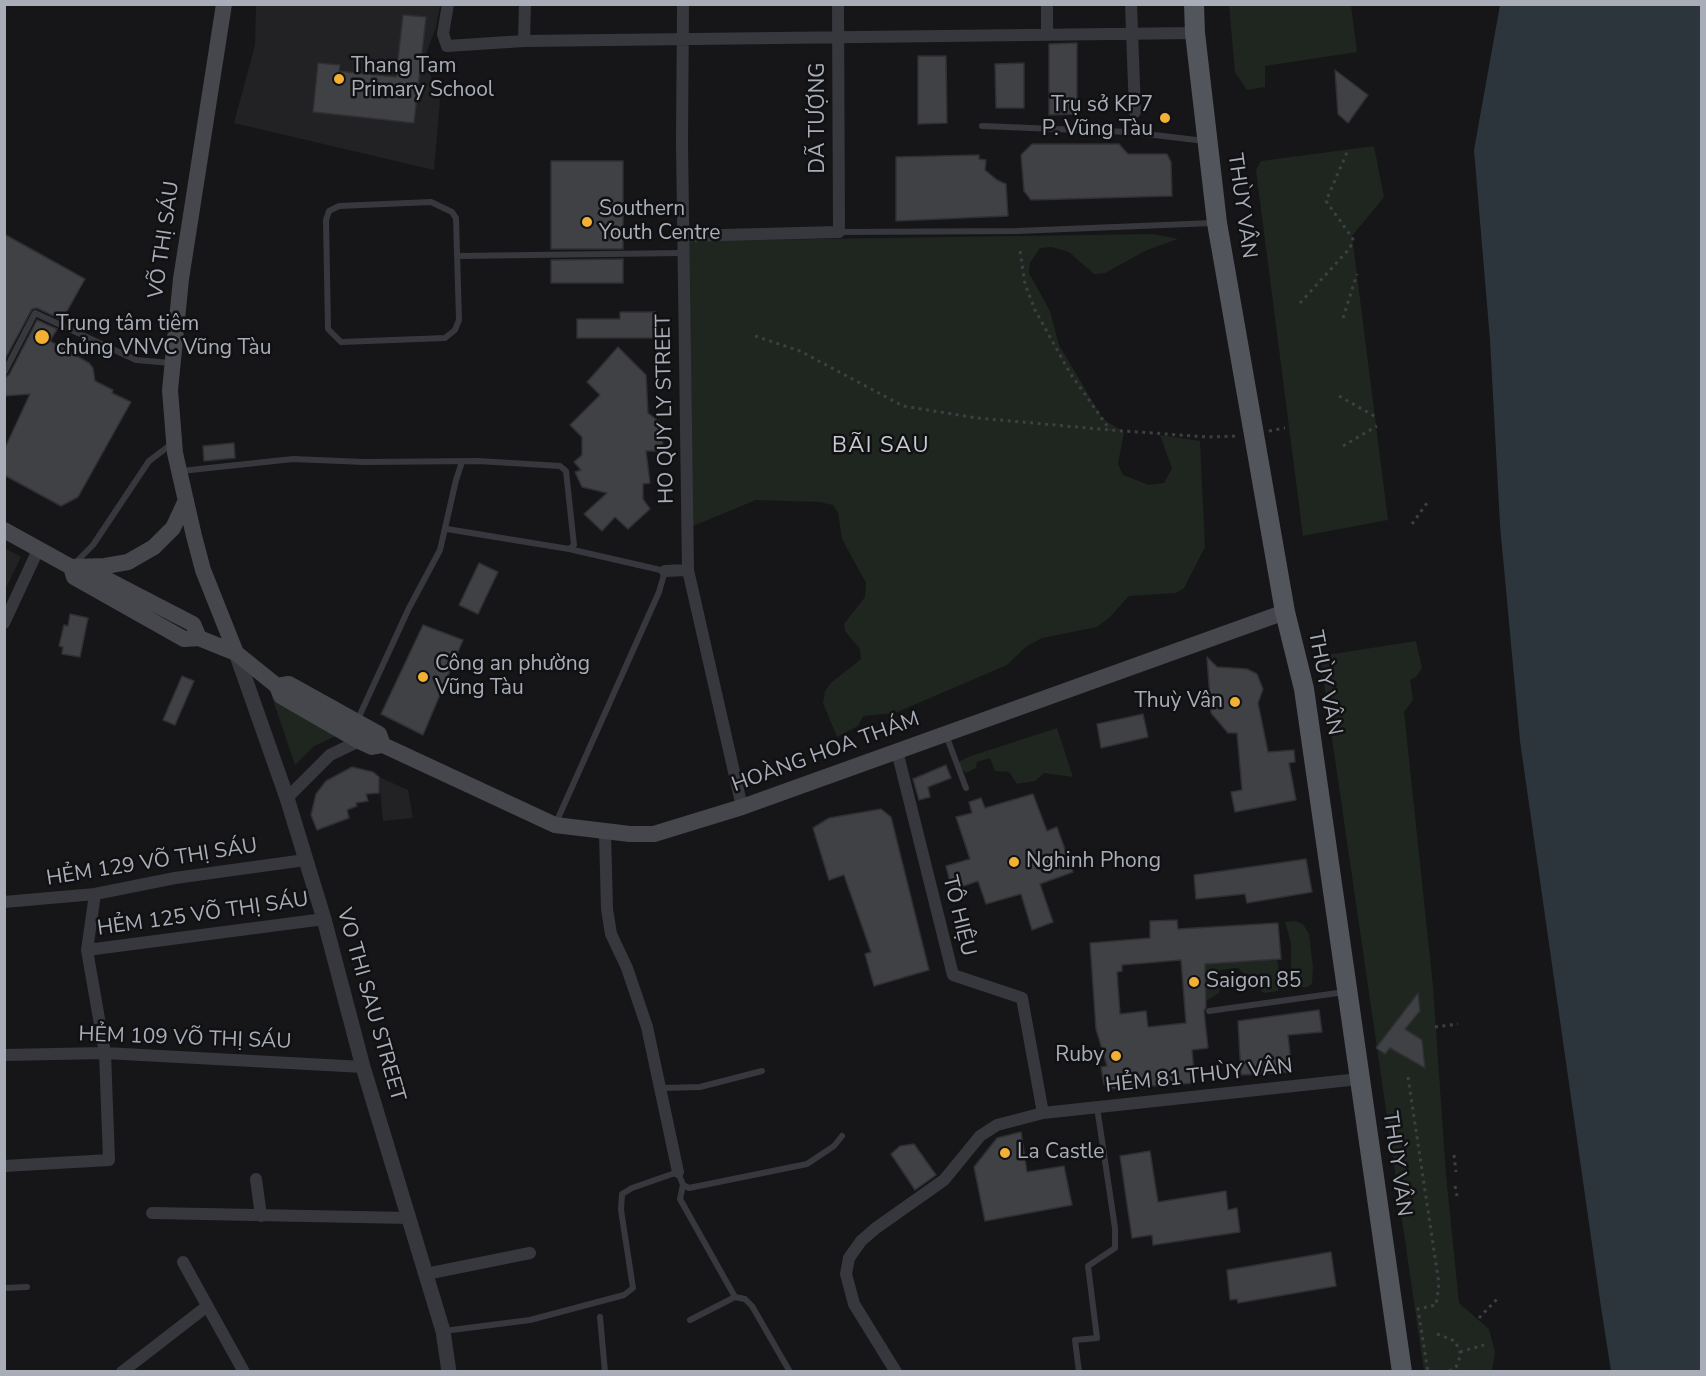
<!DOCTYPE html>
<meta charset="utf-8">
<style>
body{margin:0}
#map{position:relative;width:1706px;height:1376px;overflow:hidden;background:#161618;font-family:"Nunito Sans",sans-serif}
canvas{display:block}
.frame{position:absolute;inset:0;border:6px solid #a8adb8;pointer-events:none}
</style>
<div id="map">
<canvas width="1706" height="1376"></canvas>
<div class="frame"></div>
</div>
<script>
const ctx = document.querySelector('canvas').getContext('2d');
ctx.lineJoin = 'round';
function fillPath(path, color) { ctx.fillStyle = color; ctx.fill(path, 'evenodd'); }
const toPath = rows => new Path2D(rows.map(r => 'M' + r).join(''));
function trace(path, color, width, dash) { ctx.strokeStyle = color; ctx.lineWidth = width; ctx.lineCap = dash ? 'butt' : 'round'; ctx.setLineDash(dash || []); ctx.stroke(path); }
function drawText(font, color, halo, rows, align = 'center') {
  ctx.font = font + ' "Nunito Sans",sans-serif'; ctx.lineWidth = 5; ctx.setLineDash([]); ctx.textBaseline = 'middle'; ctx.strokeStyle = halo; ctx.fillStyle = color; for (const [text, x, y, turn = 0] of rows) {
    ctx.save(); ctx.translate(x, y); ctx.rotate((+turn || 0) * Math.PI / 180); ctx.textAlign = isNaN(turn) ? turn : align; if (halo) ctx.strokeText(text, 0, 0); ctx.fillText(text, 0, 0); ctx.restore();
  }
}
fillPath(toPath([
 [256,5,440,5,436,27,424,59,440,100,434,170,234,123,255,45],
 [5,548,21,557,5,590],
 [379,777,408,790,413,818,383,821]
]), '#222225');
fillPath(toPath([
 [1229,5,1351,5,1357,52,1265,66,1265,87,1247,90,1235,72],
 [1374,146,1384,197,1352,236,1388,520,1303,536,1256,170,1261,161],
 [1153,234,1178,239,1147,250,1105,273,1094,274,1069,252,1051,247,1040,248,1030,263,1029,273,1050,311,1059,345,1103,419,1124,432,1118,464,1123,475,1149,485,1164,483,1172,468,1160,435,1200,441,1205,547,1184,588,1176,593,1129,596,1109,618,1097,627,1042,638,1027,646,1007,665,895,713,863,716,858,726,837,737,823,703,825,691,831,683,861,659,860,649,845,631,844,624,865,597,866,583,842,539,838,512,833,505,819,502,756,500,693,526,689,241],
 [1416,641,1422,668,1416,677,1410,680,1413,700,1404,712,1433,986,1446,1175,1459,1303,1489,1329,1495,1352,1492,1371,1424,1371,1320,656],
 [270,691,345,732,314,746,295,765],
 [1057,728,1073,777,1044,773,1035,781,1017,784,1009,772,995,771,990,758,977,762,976,768,966,773,960,768,960,761,971,756],
 [1295,921,1303,924,1309,934,1313,968,1312,984,1307,987,1292,987,1291,983,1291,943,1285,922],
 [1205,952,1277,959,1281,981,1278,991,1264,993,1238,968,1220,970,1219,993,1206,1001]
]), '#1e261f');
fillPath(toPath([
 [1500,5,1701,5,1701,1371,1611,1371,1601,1307,1520,741,1500,525,1490,340,1474,150]
]), '#2c353c');
const building = toPath([
 [403,15,426,17,414,123,313,112,318,63,340,65,339,71,396,77,403,15],
 [1077,43,1077,114,1049,115,1049,44,1077,43],
 [918,56,946,56,947,123,918,124,918,56],
 [1024,63,1024,108,996,108,995,64,1024,63],
 [1335,70,1368,95,1348,123,1338,114,1335,70],
 [1032,144,1119,144,1128,154,1167,154,1171,162,1172,196,1031,200,1024,191,1021,155,1032,144],
 [979,155,979,159,986,160,985,170,997,180,1006,184,1008,216,896,221,896,157,979,155],
 [551,161,623,161,623,249,551,249,551,161],
 [4,234,85,279,62,320,37,308,32,309,4,361,4,234],
 [623,259,623,283,551,283,551,260,623,259],
 [620,312,656,312,656,338,577,338,577,319,620,319,620,312],
 [37,320,57,329,50,341,89,363,93,368,95,381,113,390,112,393,131,402,78,497,61,506,4,475,4,450,30,394,4,396,4,378,9,375,37,320],
 [618,347,646,375,648,413,662,424,663,451,646,451,650,483,643,484,643,499,650,509,628,529,615,517,602,531,584,514,607,493,582,487,575,472,581,470,574,462,582,455,582,437,570,425,600,395,587,382,618,347],
 [234,443,235,458,204,461,203,446,234,443],
 [479,563,498,572,478,614,459,605,479,563],
 [70,614,88,618,80,657,62,654,63,647,59,646,64,625,68,626,70,614],
 [423,625,463,640,423,735,381,714,423,625],
 [1207,657,1217,667,1247,669,1257,674,1263,689,1258,703,1268,752,1294,750,1295,762,1289,763,1296,800,1235,812,1231,792,1242,790,1237,733,1228,733,1211,713,1207,657],
 [182,676,194,681,175,725,163,720,182,676],
 [1143,714,1148,737,1101,748,1097,724,1143,714],
 [946,765,951,778,928,787,930,797,919,800,913,779,946,765],
 [352,767,373,772,379,777,379,793,366,794,368,801,356,803,357,806,347,810,349,818,317,830,311,815,316,794,326,781,352,767],
 [1033,794,1047,831,1057,827,1073,872,1040,884,1053,922,1032,930,1021,894,986,904,978,881,952,890,946,866,970,859,956,817,972,813,969,802,981,798,985,808,1033,794],
 [881,809,891,817,929,970,874,986,865,954,871,952,844,875,829,880,813,828,829,818,881,809],
 [1306,859,1312,892,1247,903,1245,894,1196,899,1194,875,1306,859],
 [1177,920,1178,929,1278,923,1281,959,1205,964,1206,1007,1204,1011,1208,1048,1192,1050,1195,1083,1110,1089,1104,1084,1101,1067,1107,1066,1096,1029,1090,943,1150,938,1150,921,1177,920],
 [1181,960,1186,1023,1148,1027,1146,1011,1120,1014,1117,972,1122,971,1122,965,1181,960],
 [1418,993,1420,1011,1405,1029,1422,1040,1425,1068,1390,1048,1385,1054,1376,1048,1418,993],
 [1319,1010,1322,1032,1288,1035,1292,1072,1241,1075,1238,1021,1319,1010],
 [1021,1132,1027,1172,1064,1166,1072,1205,985,1221,974,1167,997,1138,1021,1132],
 [914,1144,936,1175,915,1190,891,1154,900,1146,914,1144],
 [1150,1151,1158,1202,1226,1191,1228,1210,1237,1208,1240,1232,1153,1245,1152,1235,1132,1238,1120,1156,1150,1151],
 [1331,1252,1336,1286,1238,1303,1237,1299,1230,1300,1227,1270,1331,1252]
]);
fillPath(building, '#404145');
trace(building, '#303034', 1.5);
trace(toPath([
 [1020,251,1025,284,1035,310,1070,373,1110,430],
 [1300,303,1350,248,1353,239,1326,201,1348,150],
 [1343,318,1357,274],
 [755,336,800,351,903,406,977,418,1110,430,1208,437,1238,436],
 [1339,396,1376,417],
 [1269,431,1285,428],
 [1343,446,1377,426],
 [1412,524,1427,503],
 [1435,1027,1458,1024],
 [1408,1077,1439,1284,1436,1305,1418,1309,1428,1372],
 [1454,1155,1456,1172],
 [1455,1186,1457,1196],
 [1479,1318,1497,1299],
 [1437,1334,1455,1341,1461,1354,1456,1367,1448,1372],
 [1460,1352,1484,1345]
]), '#3d3f44', 3, [3, 4.5]);
trace(toPath([
 [982,126,1129,132,1205,141],
 [431,202,452,212,456,218,459,320,455,330,445,338,341,342,328,329,326,220,329,211,339,206,431,202],
 [839,232,1017,231,1213,223],
 [457,256,683,253],
 [4,373,35,313,136,360,171,363],
 [181,471,293,459,364,462,478,461,560,466,566,471,574,545,569,549,447,529],
 [74,564,93,545,149,461,173,443],
 [357,721,409,608,440,550,456,480,462,462],
 [946,735,966,788],
 [555,825,659,592,665,571,569,549],
 [1209,1011,1345,992],
 [661,1088,700,1087,762,1071],
 [683,1185,680,1199,735,1297],
 [4,1288,27,1287],
 [600,1317,605,1372],
 [690,1320,735,1297,745,1299,752,1306,790,1372],
 [444,1331,530,1320,624,1295,633,1288,621,1210,622,1194,632,1188,678,1172,683,1185,689,1188,807,1164,834,1146,842,1136],
 [1079,1372,1075,1340,1097,1338,1088,1266,1115,1248,1115,1228,1097,1107]
]), '#37383d', 6);
trace(toPath([
 [448,4,443,34,447,46,524,41,1195,33],
 [683,4,682,143,688,570,742,807],
 [1131,4,1135,112],
 [1047,35,1047,4],
 [524,41,525,4],
 [684,236,839,232,838,4],
 [665,571,688,570],
 [4,623,38,550],
 [897,751,953,975,1022,998,1043,1113],
 [287,798,330,755,359,741],
 [605,833,607,909,611,934,627,968,647,1027,678,1172],
 [4,902,95,894,175,878,305,860],
 [87,950,324,919],
 [4,1055,105,1053,363,1067],
 [4,1166,109,1160,105,1053,87,950,95,894],
 [256,1179,261,1216],
 [152,1213,410,1218],
 [183,1262,244,1372],
 [426,1274,530,1253],
 [122,1372,206,1307],
 [896,1372,854,1304,846,1274,849,1258,861,1241,876,1228,944,1180,980,1136,997,1125,1043,1113,1359,1079]
]), '#37383d', 12);
trace(toPath([
 [236,653,287,798,324,919,363,1067,443,1331,449,1372]
]), '#37383d', 15);
trace(toPath([
 [224,4,181,279,170,390,175,453,194,536,203,570,236,653],
 [4,530,71,567,105,566,128,562,154,547,173,528,186,500],
 [71,567,74,577,184,639,199,638,236,653,277,686,281,696,359,741,372,747,383,745,555,825,630,834,654,834,742,807,1285,612],
 [85,568,193,624,199,638],
 [277,686,289,684,379,734,383,745]
]), '#45474d', 16);
trace(toPath([
 [1194,4,1195,33,1217,223,1285,612,1304,689,1402,1372]
]), '#53555c', 20);
for (const [x, y, r, color] of [
 [339,79,6,"#f2b134"],
 [1165,118,6,"#f2b134"],
 [587,222,6,"#f2b134"],
 [42,337,8,"#f2b134"],
 [423,677,6,"#f2b134"],
 [1235,702,6,"#f2b134"],
 [1014,862,6,"#f2b134"],
 [1194,982,6,"#f2b134"],
 [1116,1056,6,"#f2b134"],
 [1005,1153,6,"#f2b134"]
]) { const dot = new Path2D(); dot.arc(x, y, r, 0, 2 * Math.PI); ctx.fillStyle = color; ctx.fill(dot); trace(dot, '#111113', 2); }
drawText('21px', '#a8adb8', '#111113', [
 ["Thang Tam",351,67],
 ["Primary School",351,91],
 ["Trụ sở KP7",1153,106,"right"],
 ["P. Vũng Tàu",1153,130,"right"],
 ["Southern",599,210],
 ["Youth Centre",599,234],
 ["Trung tâm tiêm",56,325],
 ["chủng VNVC Vũng Tàu",56,349],
 ["Công an phường",435,665],
 ["Vũng Tàu",435,689],
 ["Thuỳ Vân",1223,702,"right"],
 ["Nghinh Phong",1026,862],
 ["Saigon 85",1206,982],
 ["Ruby",1104,1056,"right"],
 ["La Castle",1017,1153]
], 'left');
drawText('21px', '#a8adb8', '#111113', [
 ["DÃ TƯỢNG",819,118,-90],
 ["THÙY VÂN",1241,206,82],
 ["VÕ THỊ SÁU",165,240,-82],
 ["HO QUY LY STREET",666,409,-91],
 ["THÙY VÂN",1324,683,79],
 ["HOÀNG HOA THÁM",826,753,-20],
 ["HẺM 129 VÕ THỊ SÁU",152,863,-9],
 ["HẺM 125 VÕ THỊ SÁU",203,915,-8],
 ["TÔ HIỆU",958,916,76],
 ["VO THI SAU STREET",370,1005,74],
 ["HẺM 109 VÕ THỊ SÁU",185,1039,2],
 ["HẺM 81 THÙY VÂN",1199,1077,-6],
 ["THÙY VÂN",1396,1164,82]
]);
ctx.letterSpacing = '1.5px';
drawText('22px', '#c9ccd4', '#111113', [
 ["BÃI SAU",881,447]
]);
ctx.letterSpacing = '0px';
</script>
